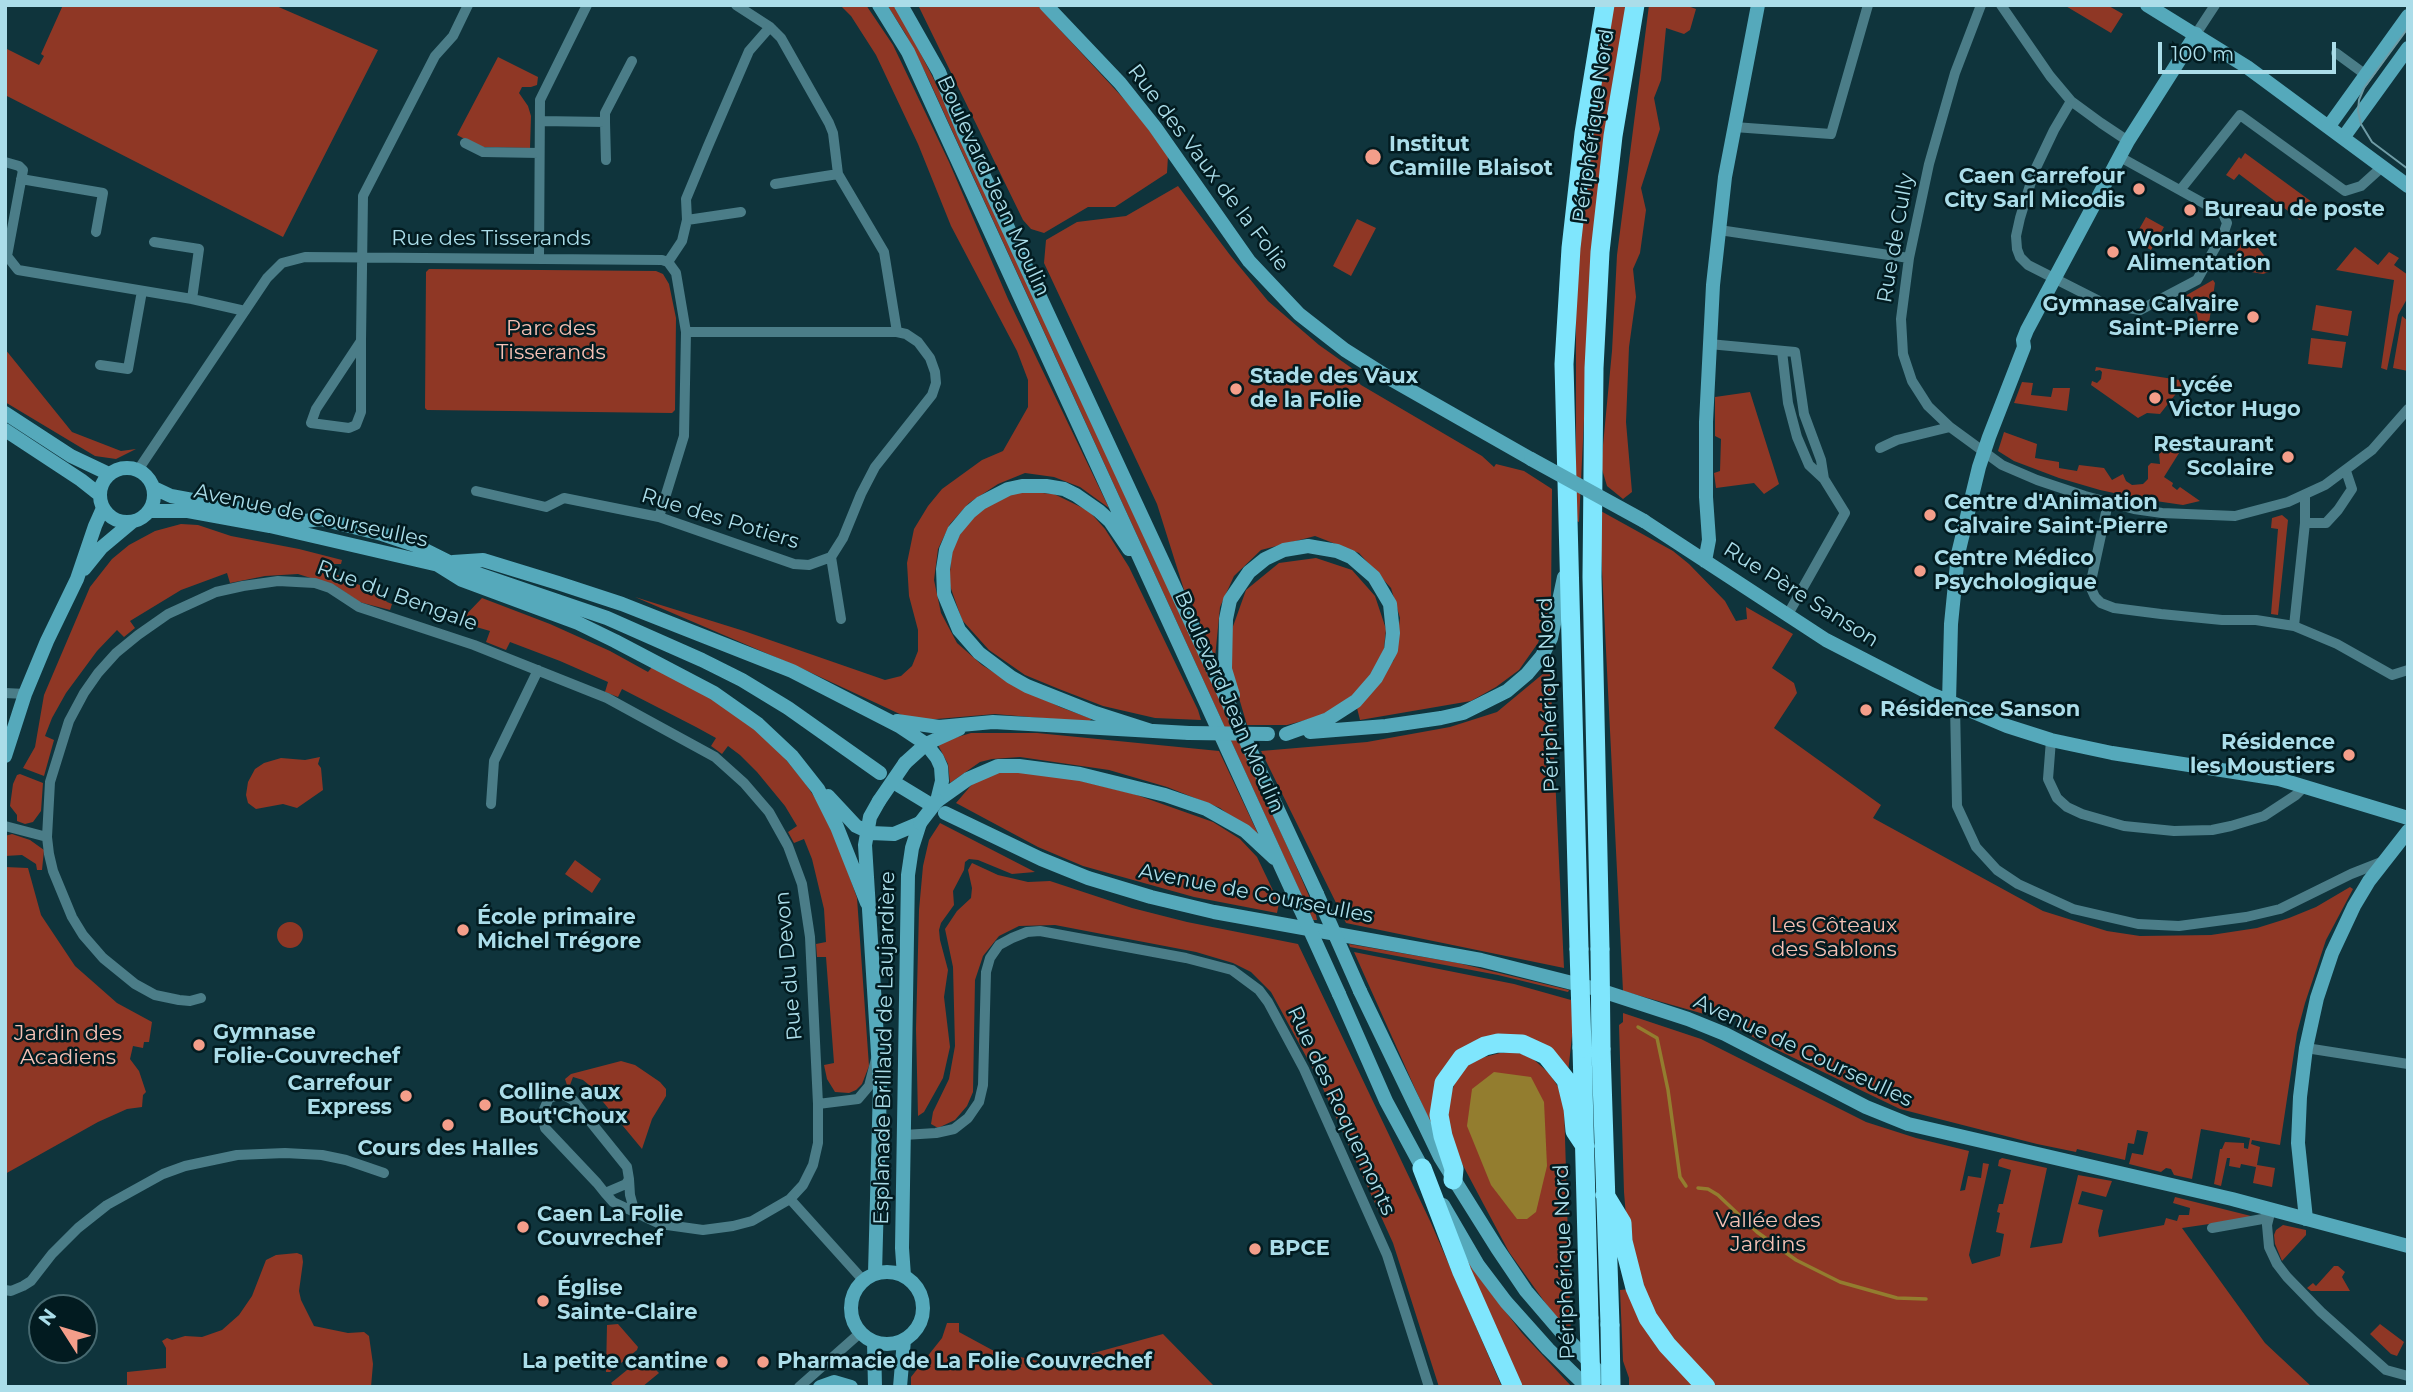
<!DOCTYPE html>
<meta charset="utf-8">
<style>
body{margin:0}
#map{position:relative;width:2413px;height:1392px;overflow:hidden;background:#0f343c;font-family:Montserrat,sans-serif}
canvas{display:block}
.frame{position:absolute;inset:0;border:7px solid #abdde9;pointer-events:none}
.north{position:absolute;left:28px;top:1294px;width:70px;height:70px;box-sizing:border-box;background:#021b20;border:2px solid #466970;border-radius:50%;rotate:307deg;font-size:19px;font-weight:700;line-height:28px;text-align:center;color:#abdde9}
.north::after{content:'';display:block;margin:auto;width:24px;height:32px;background:#f49e8a;clip-path:polygon(50% 0,100% 100%,50% 72%,0 100%)}
.scale{position:absolute;left:2158px;top:42px;width:178px;height:32px;box-sizing:border-box;border:4px solid #abdde9;border-top:0;padding-left:9px;font-size:21px;line-height:24px;white-space:nowrap;color:#abdde9;-webkit-text-stroke:5px #021b20;paint-order:stroke}
</style>
<div id="map">
<canvas width="2413" height="1392"></canvas>
<div class="frame"></div>
<div class="north">N</div>
<div class="scale">100 m</div>
</div>
<script>
const ctx = document.querySelector('canvas').getContext('2d');
ctx.lineJoin = 'round';
function fillPath(path, color) { ctx.fillStyle = color; ctx.fill(path, 'evenodd'); }
const toPath = rows => new Path2D(rows.map(r => 'M' + r).join(''));
function trace(path, color, width, dash) { ctx.strokeStyle = color; ctx.lineWidth = width; ctx.lineCap = dash ? 'butt' : 'round'; ctx.setLineDash(dash || []); ctx.stroke(path); }
function drawText(font, color, halo, rows, align = 'center') {
  ctx.font = font + ' Montserrat,sans-serif'; ctx.lineWidth = 5; ctx.setLineDash([]); ctx.textBaseline = 'middle'; ctx.strokeStyle = halo; ctx.fillStyle = color; for (const [text, x, y, turn = 0] of rows) {
    ctx.save(); ctx.translate(x, y); ctx.rotate((+turn || 0) * Math.PI / 180); ctx.textAlign = isNaN(turn) ? turn : align; if (halo) ctx.strokeText(text, 0, 0); ctx.fillText(text, 0, 0); ctx.restore();
  }
}
fillPath(toPath([
 [63,5,274,5,378,50,283,237,5,95,5,48,39,65,44,56,41,54],
 [840,5,866,5,893,45,949,162,1008,299,1109,508,1080,487,1054,477,1025,473,998,484,969,503,950,524,938,549,934,580,941,613,957,643,982,665,1009,682,1060,707,1092,719,1088,722,995,714,925,720,904,716,803,669,635,597,744,631,885,680,901,676,912,666,918,651,918,630,909,596,907,563,914,529,928,506,942,489,982,460,1003,451,1028,407,1028,380,1017,351,951,226,918,144,876,55,851,16],
 [887,5,894,5,903,19,950,111,1293,859,1315,910,1317,920,1313,920,928,78,905,33],
 [918,5,1037,5,1136,112,1168,156,1167,173,1115,207,1088,207,1044,233,1031,229,1023,220],
 [1613,5,1630,5,1588,336,1579,522,1576,521,1576,292,1582,208],
 [1649,5,1685,5,1696,9,1690,30,1684,34,1666,28,1661,80,1654,98,1660,129,1641,188,1646,210,1640,253,1633,269,1636,297,1629,347,1626,422,1632,492,1623,499,1607,486,1601,466,1612,351,1617,255],
 [2064,5,2107,5,2123,14,2111,33],
 [498,57,538,77,537,85,531,87,522,87,519,93,528,106,531,116,530,148,480,147,457,135],
 [2245,153,2312,202,2300,220,2239,174,2234,180,2226,175,2239,157,2241,159],
 [1178,186,1230,255,1268,301,1319,345,1360,374,1355,379,1361,385,1482,456,1494,467,1496,464,1524,471,1552,489,1551,603,1538,643,1519,670,1496,687,1471,701,1360,720,1357,708,1394,660,1400,618,1391,588,1359,553,1315,536,1261,550,1234,576,1220,607,1215,658,1187,592,1185,593,1157,504,1044,263,1046,240,1077,222,1126,216],
 [2146,217,2164,227,2151,250,2133,240],
 [1357,219,1376,228,1351,276,1333,266],
 [2245,237,2249,237,2272,265,2269,272,2263,274,2240,270,2233,257],
 [2355,247,2378,265,2389,252,2399,258,2394,265,2408,275,2408,297,2398,315,2387,370,2381,368,2394,280,2336,270],
 [429,269,656,271,663,274,669,284,676,318,675,410,672,413,427,410,425,408,426,272],
 [2213,280,2215,283,2209,323,2198,321,2197,314,2192,310,2182,312,2171,304],
 [2316,305,2352,311,2348,336,2312,330],
 [2402,316,2408,321,2408,371,2393,368],
 [2311,338,2346,342,2342,368,2308,364],
 [5,349,72,432,121,451,136,449,116,459,95,456,5,402],
 [2096,367,2186,381,2160,414,2147,413,2138,418,2091,385,2092,381,2097,383,2101,379,2102,372,2100,370,2095,371],
 [2022,382,2033,383,2031,395,2051,397,2053,388,2070,388,2067,411,2014,403],
 [1750,392,1779,484,1764,494,1754,483,1716,488,1714,473,1720,471,1721,439,1715,436,1715,397],
 [2004,432,2037,444,2035,458,2059,462,2059,468,2077,471,2079,465,2104,468,2112,480,2123,474,2126,481,2132,485,2143,484,2148,479,2148,466,2151,463,2160,464,2159,454,2169,447,2179,453,2164,477,2173,483,2172,486,2177,490,2180,487,2200,501,2183,505,2142,499,2100,490,2059,478,2014,461,1998,451],
 [1019,491,1054,494,1089,511,1105,529,1129,567,1198,710,1201,720,1155,718,1103,706,1059,689,1025,675,989,650,962,620,949,583,952,550,964,526,988,504],
 [1599,510,1673,551,1689,564,1725,601,1736,621,1747,619,1746,607,1793,634,1772,668,1794,683,1797,693,1774,728,1881,805,1873,818,2043,911,2107,931,2140,936,2211,935,2257,928,2289,918,2316,907,2350,887,2353,889,2326,940,2305,1003,2297,1033,2280,1145,2252,1140,2251,1144,2260,1147,2257,1165,2275,1168,2272,1187,2253,1183,2256,1167,2241,1164,2240,1168,2229,1166,2230,1158,2227,1158,2221,1186,2214,1184,2220,1149,2222,1149,2225,1142,2244,1143,2244,1148,2248,1149,2250,1138,2201,1129,2192,1179,2174,1175,2171,1169,2166,1168,2161,1172,2129,1164,2132,1153,2143,1155,2148,1132,2137,1130,2134,1144,2128,1143,2125,1160,2077,1149,2076,1152,2037,1144,1900,1109,1769,1046,1735,1027,1737,1019,1730,1014,1722,1016,1704,1014,1623,991],
 [2282,515,2288,520,2278,615,2271,614,2278,529,2271,528,2272,518],
 [181,524,198,525,231,536,299,549,342,560,341,564,332,564,331,572,379,594,387,602,392,604,390,610,359,602,336,586,298,574,265,576,230,583,227,573,181,590,130,621,135,628,124,637,117,630,97,651,66,693,52,718,45,736,54,740,44,776,23,768,35,747,44,695,90,587,112,559,129,545,155,531],
 [1316,558,1352,570,1375,596,1386,629,1383,658,1360,690,1325,715,1287,725,1247,725,1231,671,1231,632,1246,590,1279,563],
 [482,598,550,624,610,651,648,672,652,667,708,696,751,726,779,751,805,783,821,807,838,844,857,898,869,1066,862,1084,856,1090,849,1093,835,1092,827,1079,824,1065,834,1063,826,957,817,957,816,944,826,942,824,909,812,859,804,839,794,843,788,832,797,826,785,806,757,772,740,755,728,746,722,754,711,746,716,738,696,727,622,689,618,697,605,692,608,682,560,661,510,642,506,650,486,642,490,631,459,622],
 [1550,668,1564,968,1346,923,1261,751,1367,742,1450,727,1497,712],
 [971,733,1037,733,1219,751,1260,838,1220,808,1167,787,1109,770,1020,757,992,759,980,762,950,783,948,764,937,743],
 [320,757,318,764,321,768,323,790,297,808,283,804,256,809,248,803,246,795,248,782,255,769,264,763,281,758,305,760],
 [1002,770,1073,779,1134,794,1213,822,1240,839,1257,857,1279,903,1277,913,1194,897,1083,866,1038,847,956,803,974,782],
 [20,774,43,783,41,811,33,822,25,824,17,821,17,815,10,806,13,784,17,775],
 [940,823,1035,872,1012,874,978,860,969,859,965,862,964,870,953,891,954,905,941,923,939,930,940,940,948,970,944,997,950,1047,943,1078,924,1112,918,1116,916,1029,919,910,923,866,929,840],
 [12,834,30,840,44,850,42,870,37,870,36,864,22,855,5,856,5,836],
 [575,860,601,879,592,893,565,874],
 [972,863,998,875,1028,882,1050,881,1132,908,1187,922,1298,944,1431,1223,1502,1387,1439,1387,1393,1243,1320,1082,1271,992,1251,972,1233,963,1196,952,1055,925,1019,926,999,936,983,956,975,980,973,1092,967,1106,955,1120,938,1128,931,1124,933,1112,949,1079,955,1046,953,967,945,929,957,911,971,898,972,888,968,870],
 [5,867,28,868,41,915,75,966,117,1003,152,1022,149,1042,144,1042,143,1048,133,1046,130,1059,139,1071,146,1092,143,1095,142,1107,127,1109,98,1122,5,1174],
 '277 935a13 13 0 1 1 26 0a13 13 0 1 1-26 0Z',
 [1349,944,1458,963,1569,990,1568,992,1498,975,1365,950,1350,947],
 [1354,952,1514,984,1571,1000,1573,1027,1568,1073,1545,1047,1455,1057,1434,1131],
 [1623,1013,1701,1039,1866,1122,1916,1138,1969,1151,1960,1191,1965,1190,1968,1176,1981,1178,1983,1163,1989,1164,1969,1255,1972,1264,2000,1256,2004,1234,1996,1232,2000,1213,1997,1212,1999,1204,2003,1204,2011,1170,1998,1166,1999,1160,2002,1158,2047,1168,2030,1248,2062,1243,2078,1175,2112,1181,2106,1197,2082,1191,2078,1204,2103,1210,2098,1231,2099,1237,2164,1225,2166,1218,2177,1221,2179,1215,2189,1215,2190,1208,2173,1203,2175,1197,2251,1216,2250,1218,2182,1228,2265,1343,2312,1387,1713,1387,1655,1318,1628,1241,1624,1192,1619,1025,1623,1022],
 [1517,1052,1533,1059,1549,1073,1559,1088,1564,1104,1571,1339,1509,1252,1459,1158,1448,1126,1448,1108,1451,1093,1457,1078,1467,1066,1481,1058,1500,1053],
 [621,1061,635,1065,660,1082,666,1089,666,1096,652,1119,642,1149,589,1085,583,1080,573,1077,570,1085,567,1085,565,1079,571,1074],
 [2283,1225,2306,1230,2306,1235,2282,1261,2275,1244,2274,1235,2276,1230],
 [1450,1230,1484,1284,1522,1333,1572,1387,1521,1387],
 [297,1253,302,1255,303,1262,299,1291,301,1300,314,1326,348,1333,364,1332,369,1336,373,1364,371,1387,127,1387,127,1372,166,1368,166,1348,162,1341,167,1338,172,1340,185,1336,202,1337,222,1330,239,1315,252,1296,266,1260,276,1255],
 [2334,1266,2338,1266,2345,1272,2342,1277,2350,1291,2311,1291,2307,1288,2313,1283,2316,1286],
 [1630,1289,1699,1387,1629,1387,1629,1378,1623,1361,1620,1290],
 [947,1323,959,1323,959,1332,994,1351,1038,1361,1079,1357,1163,1334,1215,1387,911,1387,911,1377,942,1338],
 [618,1324,638,1347,637,1350,610,1372,606,1372,607,1325],
 [2380,1324,2404,1342,2397,1356,2391,1354,2370,1334],
 [643,1357,659,1373,642,1387,613,1386,611,1383]
]), '#8f3725');
fillPath(toPath([
 [1494,1072,1531,1077,1544,1102,1547,1166,1536,1212,1527,1219,1517,1219,1491,1185,1467,1126,1472,1089]
]), '#937d2f');
trace(toPath([
 [1638,1027,1657,1038,1668,1090,1680,1177,1686,1186],
 [1698,1188,1708,1189,1718,1195,1757,1232,1796,1260,1840,1282,1897,1298,1926,1299]
]), '#937d2f', 3.5);
trace(toPath([
 [1981,5,1955,73,1929,164,1909,258,1901,319,1903,354,1912,381,1928,406,1950,427,2002,465,2037,480,2085,496,2134,509,2162,513,2235,516,2288,502,2325,485,2372,450,2408,409],
 [2001,5,2050,76,2071,101,2101,123,2128,141],
 [2196,34,2215,5],
 [2336,53,2366,75],
 [2071,101,2054,130,2034,172,2020,218,2016,236,2017,249,2020,257,2028,265,2105,304,2140,310,2197,280,2224,232,2227,223,2223,214,2120,157],
 [540,121,605,122,605,113,632,61],
 [605,122,606,160],
 [1734,127,1831,134,1868,5],
 [465,143,483,152,539,153],
 [5,162,19,166,23,170,7,256,18,270,192,299,245,311],
 [21,179,103,193,96,232],
 [775,184,838,174],
 [2181,189,2240,115,2345,191,2361,186,2382,167],
 [687,220,741,212],
 [1719,230,1909,258],
 [154,242,199,249,192,299],
 [539,259,540,100,587,5],
 [668,262,682,241,687,220,686,199,708,146,749,51,770,27],
 [361,341,361,412,356,425,349,428,311,423,316,409,361,341,363,196,435,56,453,36,468,5],
 [1709,344,1795,352,1804,414,1821,460,1824,479],
 [1782,351,1788,403,1797,437,1809,465,1824,479,1845,513,1787,616],
 [100,365,128,369,142,291],
 [1880,448,1897,440,1950,427],
 [138,470,267,278,282,263,305,257,662,260,668,262,676,273,686,332,897,332],
 [476,491,546,507,564,498,659,517,794,564,809,565,831,557,843,538,861,494,875,467,932,395,936,383,935,372,930,358,918,342,906,334,897,332,884,252,838,174,833,133,829,123,781,38,770,27,736,5],
 [2108,503,2090,586,2095,597,2101,603,2114,608,2161,614,2222,620,2256,620,2294,626,2337,644,2392,675,2408,670],
 [659,517,684,436,686,332],
 [2305,523,2326,523,2338,510,2352,489,2346,471],
 [831,557,841,619],
 [2294,626,2305,523,2305,496],
 [5,693,25,694],
 [1955,705,1957,806,1976,847,1997,870,2018,884,2073,909,2138,924,2179,926,2246,917,2280,909,2351,874,2384,861],
 [2051,740,2048,779,2057,798,2067,807,2082,814,2124,826,2174,831,2212,830,2231,826,2264,816,2296,795,2304,787],
 [491,804,494,761,538,670],
 [5,826,47,837],
 [201,998,190,1001,179,1000,155,995,135,984,103,958,83,935,72,917,53,871,49,854,47,837,50,782,69,721,84,693,98,673,116,653,138,635,168,614,216,592,243,586,278,581,315,583,330,588,359,607,474,645,607,698,715,757,744,783,769,812,788,846,802,884,810,937,818,1104,818,1143,813,1165,803,1185,790,1199,752,1221,733,1226,703,1230,660,1224,613,1202,605,1193,597,1183,545,1128,542,1114,549,1098,562,1094,573,1100,627,1167,629,1179,626,1184,605,1193],
 [2306,1048,2408,1064],
 [818,1104,858,1099,869,1086,876,1059],
 [904,1135,936,1133,954,1129,968,1118,979,1102,983,1085,986,972,990,958,999,945,1012,938,1027,932,1040,931,1186,958,1232,970,1259,990,1268,1002,1304,1069,1387,1255,1429,1387],
 [629,1179,630,1195,635,1213],
 [790,1199,863,1280],
 [2271,1209,2267,1225,2269,1247,2277,1264,2287,1277,2321,1312,2386,1370,2408,1376],
 [2212,1228,2268,1218],
 [5,1290,11,1291,23,1286,31,1281,52,1254,78,1228,107,1205,163,1174,185,1166,237,1155,285,1153,322,1155,346,1160,384,1173],
 [799,1387,860,1333]
]), '#4b7d88', 10);
trace(toPath([
 [879,5,908,52,1300,908],
 [901,5,939,72,964,133,1317,894],
 [1046,5,1120,83,1155,127,1249,261,1299,314,1345,350,1394,381,1531,459],
 [2147,5,2247,67,2408,186],
 [2329,126,2408,16],
 [2343,138,2408,48],
 [5,413,71,456,109,474],
 [5,430,81,480,100,495],
 '100 495a27 27 0 1 1 54 0a27 27 0 1 1-54 0Z',
 [154,488,171,496,305,521,321,519,382,534,415,545,463,569,607,618,702,660,742,680,788,708,880,773],
 [149,511,188,511,270,526,443,566],
 [1644,521,1826,640,1931,694,2007,726,2051,740,2112,753,2279,779,2408,818],
 [1129,549,1110,521,1099,511,1076,495,1064,489,1046,486,1022,486,1008,489,981,503,970,512,954,531,946,550,943,569,944,594,959,630,979,653,1011,677,1027,686,1095,713,1151,731],
 [1705,561,1709,540,1706,497,1706,422,1713,285,1725,177,1758,5],
 [453,562,483,560,558,583,622,604,792,671,899,726,926,744,937,758,941,767,942,781,937,801],
 [438,565,462,580,578,623,615,641,714,693,758,724,792,756,818,789,837,827,867,903],
 [84,569,101,548,132,522],
 [1233,695,1225,669,1226,619,1230,600,1249,572,1265,559,1284,550,1308,546,1337,551,1351,557,1374,577,1390,604,1393,633,1391,650,1376,678,1356,701,1328,719,1286,734],
 [1949,702,1951,624,1958,554,1979,467,1989,437,2024,347,2023,340,2027,330,2128,141,2196,34],
 [897,721,939,727,993,722,1189,733],
 [1310,732,1386,726,1441,718,1463,713,1507,691,1527,674,1542,656,1551,638,1564,577],
 [5,756,25,694,47,641,77,579,95,526,103,508],
 [905,763,926,744,959,729],
 [895,783,928,803],
 [828,796,856,826,871,833,894,834,920,823],
 [937,801,968,779,998,766,1019,766,1080,774,1165,795,1206,809,1245,831,1274,858],
 [945,813,1041,859,1088,878,1151,897,1214,912,1481,960,1596,989,1688,1019,1725,1034,1866,1107,1908,1124,2232,1199,2408,1246],
 [1360,991,1440,1157,1497,1248,1526,1291,1562,1333,1613,1387],
 [1339,994,1386,1101,1426,1175],
 [1443,1205,1478,1265,1506,1302,1548,1349,1587,1387],
 [2306,1219,2298,1143,2300,1097,2306,1048,2317,998,2332,953,2354,906,2369,881,2408,831],
 '851 1308a36 36 0 1 1 72 0a36 36 0 1 1-72 0Z',
 [875,1273,880,1086,865,845,870,817,879,801],
 [904,1276,902,1248,908,875,912,848,920,823],
 [874,1342,875,1387],
 [820,1387,834,1382,851,1387],
 [900,1387,904,1340]
]), '#55a9bb', 14);
trace(toPath([
 [1579,949,1564,364,1571,248,1584,133,1605,5],
 [1600,949,1592,577,1594,368,1600,252,1613,136,1635,5],
 [1582,1048,1589,1318],
 [1601,1049,1610,1325],
 [1422,1168,1462,1272,1513,1387],
 [1453,1180,1454,1169,1443,1136,1439,1115,1444,1083,1462,1058,1485,1046,1498,1043,1522,1044,1546,1055,1566,1080,1573,1109,1575,1131,1585,1146],
 [1605,1195,1622,1223,1623,1241,1635,1288,1648,1318,1667,1345,1706,1387]
]), '#7fe6fd', 19);
trace(toPath([
 [2408,28,2364,88,2359,100,2358,111,2361,124,2372,142,2408,169]
]), '#6f9ca6', 2);
trace(toPath([
 [1531,459,1644,521],
 [1189,733,1268,734],
 [879,801,905,763],
 [920,823,937,801],
 [1317,894,1360,991],
 [1300,908,1339,994]
]), '#55a9bb', 14);
trace(toPath([
 [1579,949,1582,1048],
 [1600,949,1601,1049],
 [1589,1318,1591,1387],
 [1610,1325,1611,1387]
]), '#7fe6fd', 19);
for (const [x, y, r, color] of [
 [1373,157,9,"#f49e8a"],
 [2139,189,7,"#f49e8a"],
 [2190,210,7,"#f49e8a"],
 [2113,252,7,"#f49e8a"],
 [2253,317,7,"#f49e8a"],
 [1236,389,7,"#f49e8a"],
 [2155,398,7,"#f49e8a"],
 [2288,457,7,"#f49e8a"],
 [1930,515,7,"#f49e8a"],
 [1920,571,7,"#f49e8a"],
 [1866,710,7,"#f49e8a"],
 [2349,755,7,"#f49e8a"],
 [463,930,7,"#f49e8a"],
 [199,1045,7,"#f49e8a"],
 [406,1096,7,"#f49e8a"],
 [485,1105,7,"#f49e8a"],
 [448,1125,7,"#f49e8a"],
 [523,1227,7,"#f49e8a"],
 [1255,1249,7,"#f49e8a"],
 [543,1301,7,"#f49e8a"],
 [722,1362,7,"#f49e8a"],
 [763,1362,7,"#f49e8a"]
]) { const dot = new Path2D(); dot.arc(x, y, r, 0, 2 * Math.PI); ctx.fillStyle = color; ctx.fill(dot); trace(dot, '#021b20', 2.5); }
drawText('21px', '#abdde9', '#021b20', [
 ["Périphérique Nord",1594,126,-82],
 ["Rue des Vaux de la Folie",1208,168,53],
 ["Boulevard Jean Moulin",993,186,65],
 ["Rue de Cully",1896,238,-80],
 ["Rue des Tisserands",491,239],
 ["Avenue de Courseulles",311,516,12],
 ["Rue des Potiers",720,519,17],
 ["Rue Père Sanson",1801,595,32],
 ["Rue du Bengale",397,596,20],
 ["Périphérique Nord",1549,695,-92],
 ["Boulevard Jean Moulin",1229,702,66],
 ["Avenue de Courseulles",1256,894,11],
 ["Rue du Devon",789,966,-95],
 ["Esplanade Brillaud de Laujardière",885,1048,-89],
 ["Avenue de Courseulles",1803,1051,25],
 ["Rue des Roquemonts",1341,1111,65],
 ["Périphérique Nord",1565,1262,-92]
]);
drawText('bold 21px', '#abdde9', '#021b20', [
 ["Institut",1389,145],
 ["Camille Blaisot",1389,169],
 ["Caen Carrefour",2125,177,"right"],
 ["City Sarl Micodis",2125,201,"right"],
 ["Bureau de poste",2204,210],
 ["World Market",2127,240],
 ["Alimentation",2127,264],
 ["Gymnase Calvaire",2239,305,"right"],
 ["Saint-Pierre",2239,329,"right"],
 ["Stade des Vaux",1250,377],
 ["de la Folie",1250,401],
 ["Lycée",2169,386],
 ["Victor Hugo",2169,410],
 ["Restaurant",2274,445,"right"],
 ["Scolaire",2274,469,"right"],
 ["Centre d'Animation",1944,503],
 ["Calvaire Saint-Pierre",1944,527],
 ["Centre Médico",1934,559],
 ["Psychologique",1934,583],
 ["Résidence Sanson",1880,710],
 ["Résidence",2335,743,"right"],
 ["les Moustiers",2335,767,"right"],
 ["École primaire",477,918],
 ["Michel Trégore",477,942],
 ["Gymnase",213,1033],
 ["Folie-Couvrechef",213,1057],
 ["Carrefour",392,1084,"right"],
 ["Express",392,1108,"right"],
 ["Colline aux",499,1093],
 ["Bout'Choux",499,1117],
 ["Cours des Halles",448,1149,"center"],
 ["Caen La Folie",537,1215],
 ["Couvrechef",537,1239],
 ["BPCE",1269,1249],
 ["Église",557,1289],
 ["Sainte-Claire",557,1313],
 ["La petite cantine",708,1362,"right"],
 ["Pharmacie de La Folie Couvrechef",777,1362]
], 'left');
drawText('21px', '#f5c1b5', '#021b20', [
 ["Parc des",551,329],
 ["Tisserands",551,353],
 ["Les Côteaux",1834,926],
 ["des Sablons",1834,950],
 ["Jardin des",68,1034],
 ["Acadiens",68,1058],
 ["Vallée des",1768,1221],
 ["Jardins",1768,1245]
]);
</script>
